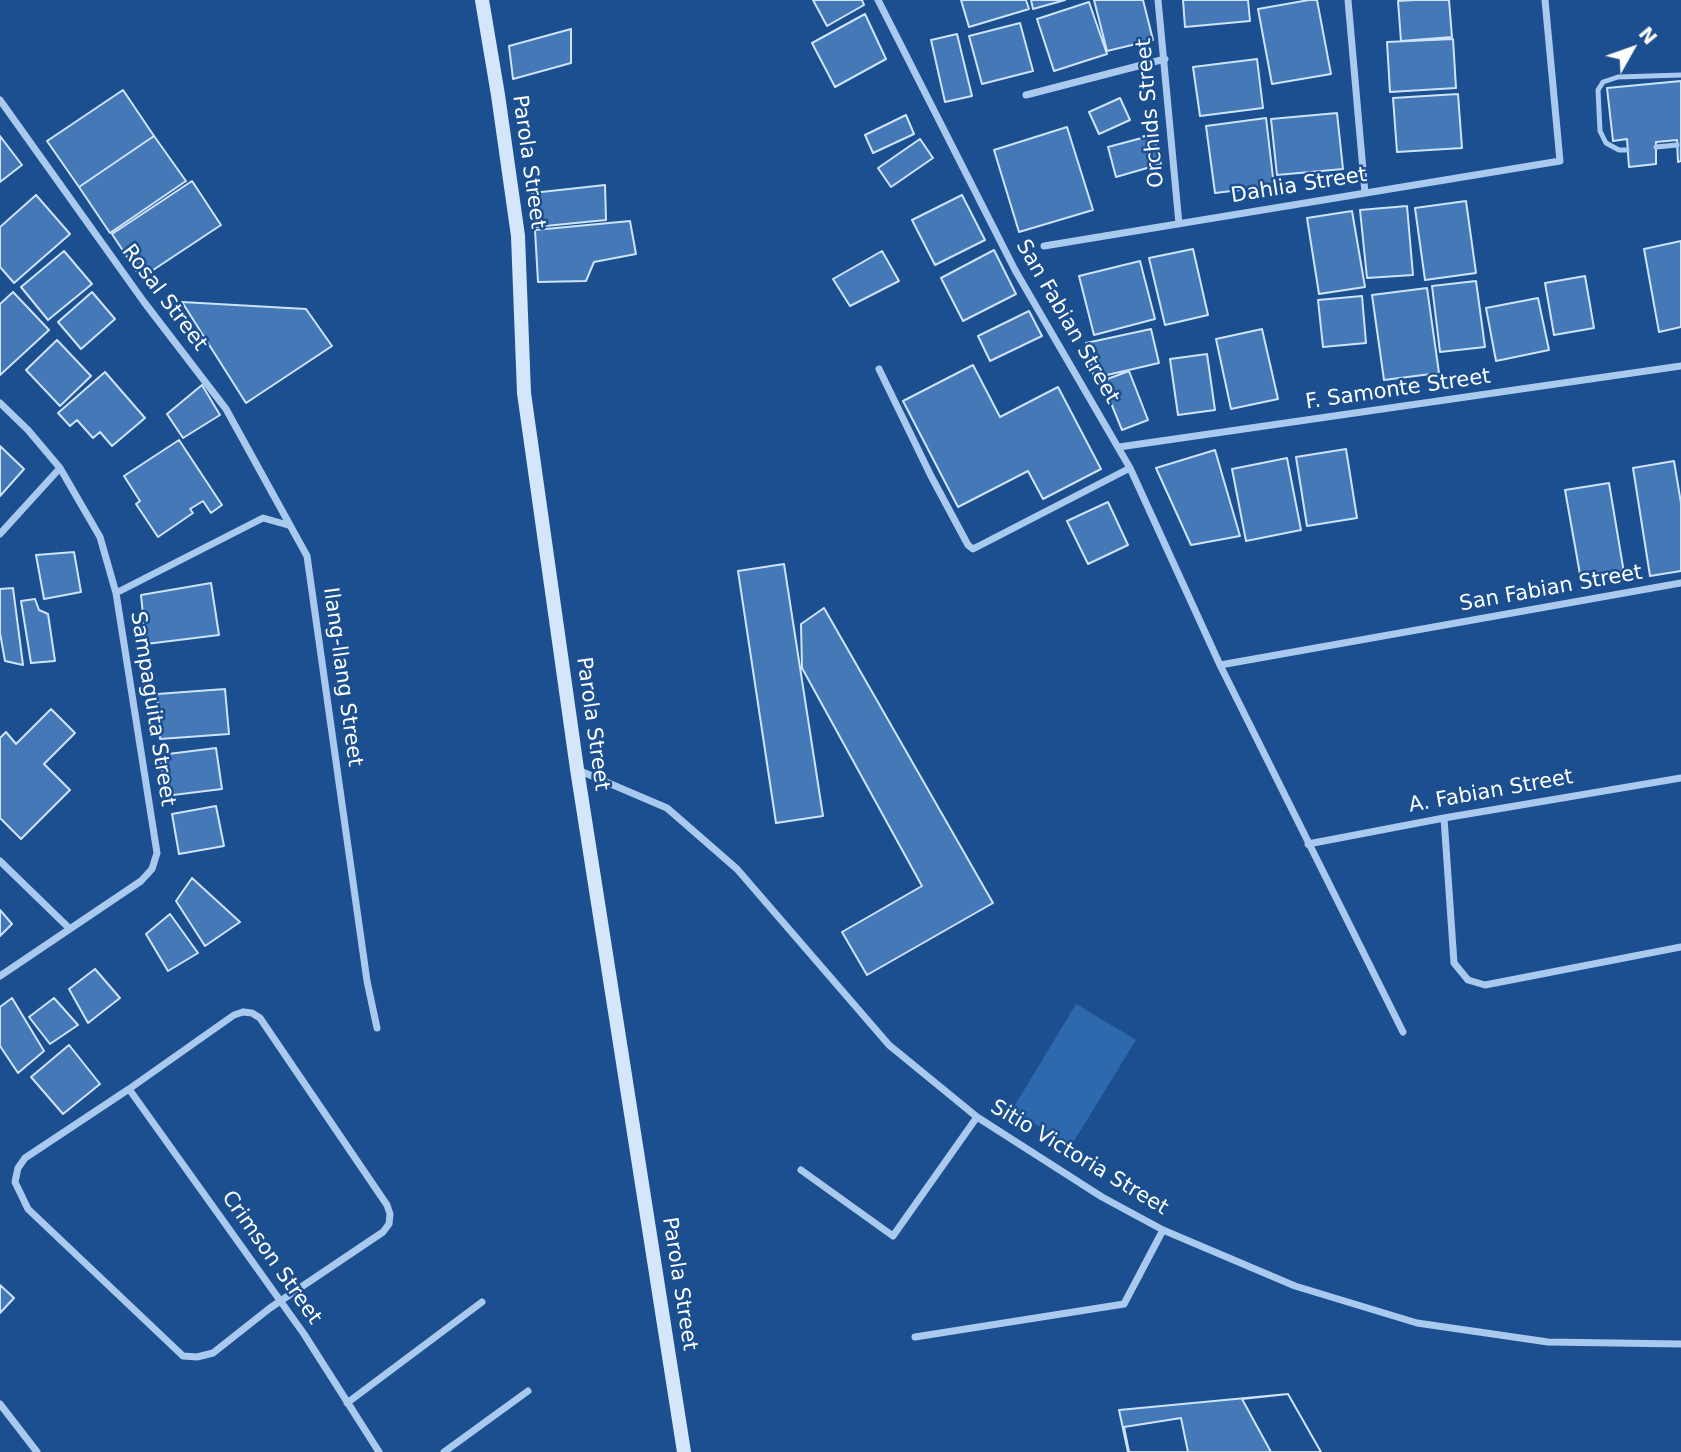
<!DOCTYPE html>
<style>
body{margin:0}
#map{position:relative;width:1681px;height:1452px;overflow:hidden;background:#1b4f8f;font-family:"DejaVu Sans",sans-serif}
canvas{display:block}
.north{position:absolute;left:1597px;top:14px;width:70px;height:70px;-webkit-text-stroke:5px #1b4f8f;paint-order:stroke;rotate:50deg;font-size:19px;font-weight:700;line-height:28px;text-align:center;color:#fff}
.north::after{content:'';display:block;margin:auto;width:24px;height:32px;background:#fff;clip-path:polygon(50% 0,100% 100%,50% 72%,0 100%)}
</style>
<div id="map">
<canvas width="1681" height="1452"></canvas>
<div class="north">N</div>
</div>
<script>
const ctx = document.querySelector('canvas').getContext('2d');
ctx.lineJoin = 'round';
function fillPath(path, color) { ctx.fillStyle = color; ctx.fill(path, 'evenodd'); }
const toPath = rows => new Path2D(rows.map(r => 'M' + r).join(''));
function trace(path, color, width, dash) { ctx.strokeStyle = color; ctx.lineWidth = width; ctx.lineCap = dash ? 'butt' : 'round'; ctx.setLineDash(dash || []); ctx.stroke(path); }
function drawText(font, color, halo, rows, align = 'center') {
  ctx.font = font + ' "DejaVu Sans",sans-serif'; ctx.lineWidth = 5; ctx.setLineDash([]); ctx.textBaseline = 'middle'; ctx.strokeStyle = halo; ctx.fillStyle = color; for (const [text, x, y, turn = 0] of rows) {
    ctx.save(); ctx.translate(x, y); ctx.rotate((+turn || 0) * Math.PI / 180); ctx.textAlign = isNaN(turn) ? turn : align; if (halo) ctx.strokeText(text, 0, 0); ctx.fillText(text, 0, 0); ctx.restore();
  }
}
fillPath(toPath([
 [1076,1004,1136,1040,1071,1146,1012,1110]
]), '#2e69ad');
const building = toPath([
 [813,0,862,0,864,5,827,26,813,0],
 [961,0,1026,0,1029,9,969,27,961,0],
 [1031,0,1065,0,1033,9,1031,0],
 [1094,0,1143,0,1153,40,1107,51,1094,0],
 [1183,0,1248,0,1250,21,1185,27,1183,0],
 [1309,0,1317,0,1331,74,1272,84,1258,9,1309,0],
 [1415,0,1449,0,1452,37,1401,41,1398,1,1415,0],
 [1089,2,1107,54,1054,71,1037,19,1089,2],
 [865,14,886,59,835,87,812,43,865,14],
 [1020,23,1033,71,982,84,969,36,1020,23],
 [571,29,571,63,513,79,509,46,571,29],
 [957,34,972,96,945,102,931,40,957,34],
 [1453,39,1456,88,1390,92,1387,42,1453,39],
 [1257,59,1263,108,1200,116,1193,67,1257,59],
 [1681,81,1681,161,1678,162,1677,140,1656,142,1656,164,1629,167,1627,139,1613,141,1607,88,1681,81],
 [123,90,154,136,79,187,47,141,123,90],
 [1458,94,1462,148,1397,152,1393,98,1458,94],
 [1120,98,1130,120,1099,134,1089,112,1120,98],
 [1337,113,1343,169,1277,175,1271,119,1337,113],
 [906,115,914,134,873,153,865,135,906,115],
 [1266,118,1274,186,1215,193,1206,126,1266,118],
 [1067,127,1093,210,1019,232,994,150,1067,127],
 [1153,135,1161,164,1116,177,1108,147,1153,135],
 [0,136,22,165,0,182,0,136],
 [154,136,186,181,110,233,79,187,154,136],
 [920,139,933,158,891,187,878,168,920,139],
 [192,181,221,225,141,278,112,234,192,181],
 [605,185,606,220,535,227,532,193,605,185],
 [36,195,70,234,14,283,0,267,0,227,36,195],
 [962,195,985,240,935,265,912,220,962,195],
 [1466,201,1476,273,1425,280,1415,208,1466,201],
 [1407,206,1413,275,1367,278,1360,210,1407,206],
 [1352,211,1365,287,1319,294,1307,218,1352,211],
 [630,221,636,254,594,262,586,281,538,282,535,230,630,221],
 [1681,241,1681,327,1659,332,1644,249,1681,241],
 [1193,249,1208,315,1165,325,1149,258,1193,249],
 [994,250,1016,294,963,321,941,278,994,250],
 [64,251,92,284,48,320,21,287,64,251],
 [882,251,899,281,850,306,833,279,882,251],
 [1140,261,1155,319,1094,335,1079,276,1140,261],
 [1585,276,1594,328,1554,335,1545,283,1585,276],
 [1476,281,1485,347,1440,352,1432,286,1476,281],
 [1427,288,1439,373,1384,380,1372,295,1427,288],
 [13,292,49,330,0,375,0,304,13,292],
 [92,292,115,319,81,349,58,322,92,292],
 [1362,296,1366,343,1323,347,1318,300,1362,296],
 [1538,298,1549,350,1496,361,1486,308,1538,298],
 [182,302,306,309,332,346,246,403,182,302],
 [1029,311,1042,336,990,361,978,336,1029,311],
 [1151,329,1159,363,1094,378,1086,343,1151,329],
 [1262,329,1278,399,1231,409,1216,339,1262,329],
 [57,340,91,376,60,406,26,370,57,340],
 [1207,354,1215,410,1178,415,1170,359,1207,354],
 [973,365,1000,417,1058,387,1101,469,1043,499,1028,471,958,507,903,401,973,365],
 [1129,371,1148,420,1122,430,1102,381,1129,371],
 [105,372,145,418,112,446,100,432,93,438,77,420,70,426,58,413,105,372],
 [202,385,220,415,183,438,167,414,202,385],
 [179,440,222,505,211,513,203,501,190,509,193,513,158,537,136,504,140,501,124,476,179,440],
 [0,446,24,469,0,496,0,446],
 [1346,449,1357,518,1307,526,1296,457,1346,449],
 [1215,450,1240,536,1191,545,1156,468,1215,450],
 [1287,458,1301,530,1246,541,1232,469,1287,458],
 [1674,461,1681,503,1681,571,1650,576,1633,468,1674,461],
 [1609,483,1624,573,1581,580,1565,490,1609,483],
 [1108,502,1128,545,1088,564,1067,521,1108,502],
 [74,552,81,592,44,599,36,555,74,552],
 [784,564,823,816,776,823,738,571,784,564],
 [211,583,219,635,146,644,141,595,211,583],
 [13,588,23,665,5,661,0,633,0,589,13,588],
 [35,599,39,610,48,614,55,661,31,663,21,601,35,599],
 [824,608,993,903,867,975,842,932,922,886,802,668,801,624,824,608],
 [225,689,229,734,160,739,157,694,225,689],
 [51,709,75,733,44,764,70,790,21,839,0,818,0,738,6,732,16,744,51,709],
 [216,748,222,789,165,796,160,755,216,748],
 [216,806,224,846,179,854,172,814,216,806],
 [192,878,240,922,205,946,176,901,192,878],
 [0,910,12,924,0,936,0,910],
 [170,914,198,953,168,971,146,934,170,914],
 [95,969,120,998,88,1023,69,989,95,969],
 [12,998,44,1051,18,1073,0,1046,0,1007,12,998],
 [54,998,78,1025,50,1044,29,1017,54,998],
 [69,1045,100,1084,63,1114,31,1077,69,1045],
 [0,1285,14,1298,0,1313,0,1285],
 [1288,1394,1321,1452,1271,1452,1242,1399,1288,1394],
 [1288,1394,1321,1452,1128,1452,1119,1410,1288,1394],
 [1181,1418,1188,1452,1129,1452,1124,1427,1181,1418]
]);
fillPath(building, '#4478b7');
trace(building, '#cfe3fa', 2);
trace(toPath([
 [1656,147,1677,145],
 [1627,150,1619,150,1606,143,1600,131,1598,90,1603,82,1618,77,1681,75]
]), '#a9c9ee', 5);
trace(toPath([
 [878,0,1015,270,1130,468,1220,665,1403,1032],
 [1158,0,1179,224],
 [1348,0,1365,193],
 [1026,95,1165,59],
 [0,100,144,302,226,409,307,556,367,981,377,1028],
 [1044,246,1560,161,1545,0],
 [879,369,931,476,968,545,973,549,1130,468],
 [0,403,28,430,60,468,100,537,116,593,157,853,152,869,141,881,0,976],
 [1119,447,1681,366],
 [0,534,60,468],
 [116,593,263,518,288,525],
 [1220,665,1681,583],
 [578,770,667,808,737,869,889,1045,977,1117,1102,1197,1163,1230,1295,1286,1417,1323,1548,1342,1681,1344],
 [1444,818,1454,963,1468,980,1485,985,1681,947],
 [1308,844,1444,818,1681,778],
 [0,861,69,928],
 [243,1012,252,1013,260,1018,387,1205,390,1214,389,1224,383,1232,270,1308,213,1353,197,1357,183,1356,28,1209,15,1182,18,1168,25,1158,129,1089,234,1015,243,1012],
 [129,1089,304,1334,379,1452],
 [801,1170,893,1236,977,1117],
 [915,1337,1124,1304,1163,1230],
 [347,1403,482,1302],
 [0,1404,37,1452],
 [444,1452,528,1391]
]), '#a9c9ee', 7);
trace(toPath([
 [482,0,498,95,518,236,524,393,577,769,684,1452]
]), '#d6e6fa', 14);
drawText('21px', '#fff', '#1b4f8f', [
 ["Orchids Street",1151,113,-95],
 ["Parola Street",528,162,82],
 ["Dahlia Street",1299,186,-9],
 ["Rosal Street",164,298,53],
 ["San Fabian Street",1067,322,60],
 ["F. Samonte Street",1398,390,-8],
 ["San Fabian Street",1551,589,-10],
 ["Ilang-llang Street",342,677,82],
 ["Sampaguita Street",152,709,81],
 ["Parola Street",592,724,82],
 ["A. Fabian Street",1491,792,-10],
 ["Sitio Victoria Street",1079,1158,31],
 ["Crimson Street",271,1258,55],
 ["Parola Street",679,1284,81]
]);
</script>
